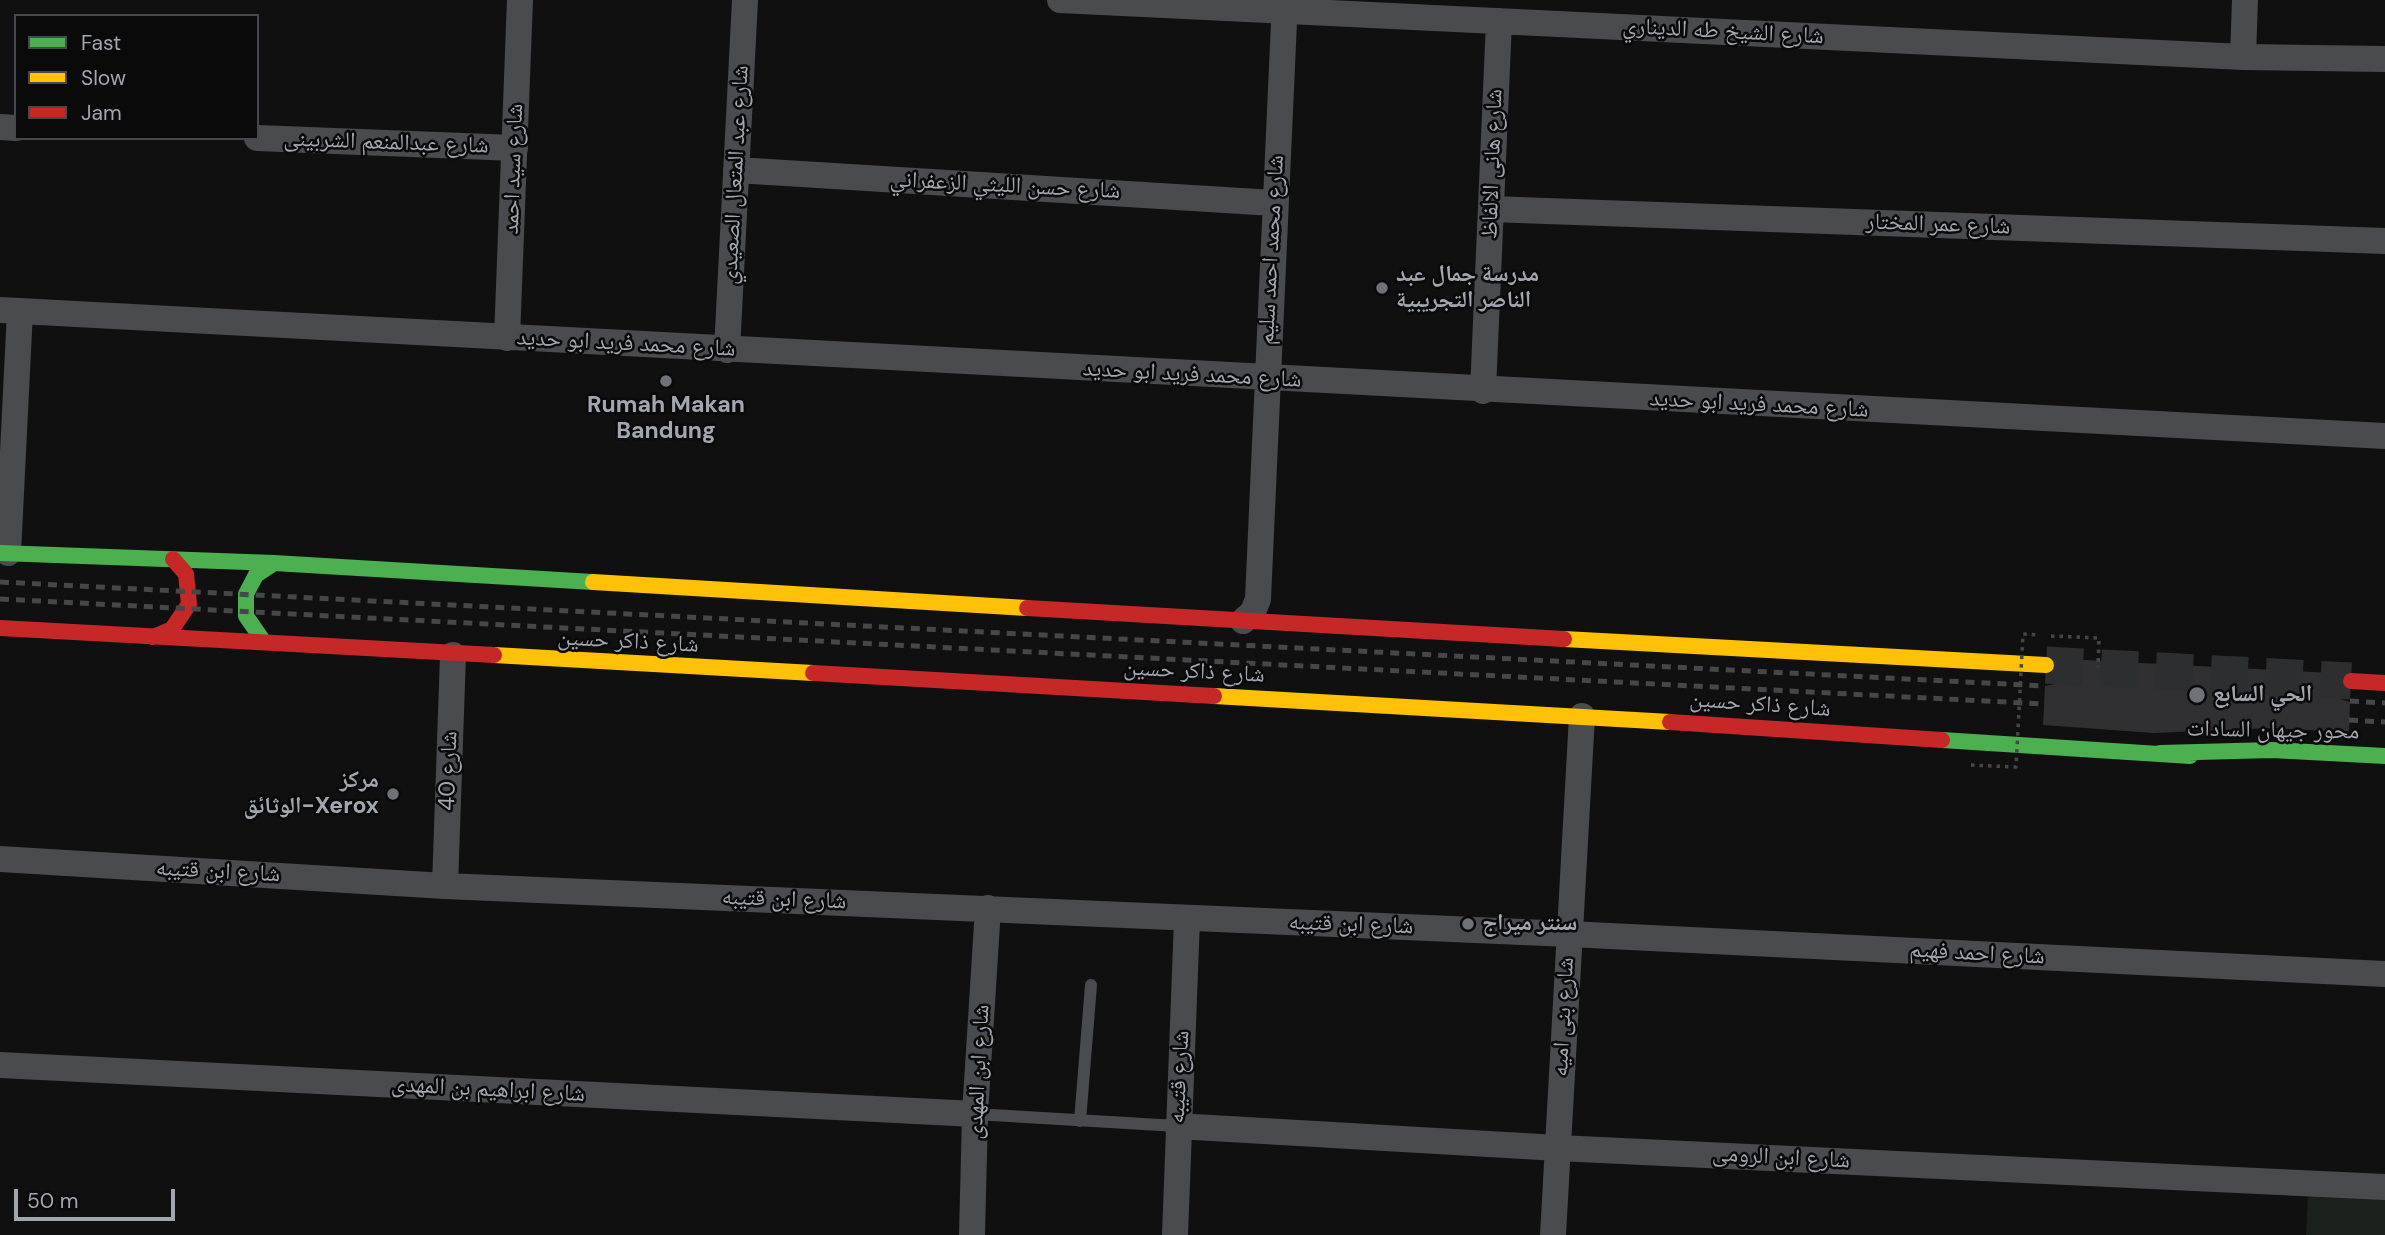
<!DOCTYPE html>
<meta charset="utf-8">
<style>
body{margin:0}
#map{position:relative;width:2385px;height:1235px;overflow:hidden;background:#101010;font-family:"DM Sans",sans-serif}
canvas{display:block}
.legend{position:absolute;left:14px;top:14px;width:245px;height:126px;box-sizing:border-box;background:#0a0a0b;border:2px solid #47484d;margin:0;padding:9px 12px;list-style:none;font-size:21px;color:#a2a6b0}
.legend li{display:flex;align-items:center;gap:14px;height:35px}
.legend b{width:35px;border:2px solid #47484d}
.scale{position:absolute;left:14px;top:1189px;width:161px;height:32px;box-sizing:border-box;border:4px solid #a2a6b0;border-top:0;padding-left:9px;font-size:21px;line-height:24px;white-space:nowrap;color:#a2a6b0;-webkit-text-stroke:5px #0a0a0b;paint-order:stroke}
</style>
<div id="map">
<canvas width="2385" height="1235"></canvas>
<ul class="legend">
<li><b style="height:9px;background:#4caf50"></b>Fast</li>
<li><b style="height:9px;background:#ffc107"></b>Slow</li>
<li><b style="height:9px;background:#c62828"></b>Jam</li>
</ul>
<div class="scale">50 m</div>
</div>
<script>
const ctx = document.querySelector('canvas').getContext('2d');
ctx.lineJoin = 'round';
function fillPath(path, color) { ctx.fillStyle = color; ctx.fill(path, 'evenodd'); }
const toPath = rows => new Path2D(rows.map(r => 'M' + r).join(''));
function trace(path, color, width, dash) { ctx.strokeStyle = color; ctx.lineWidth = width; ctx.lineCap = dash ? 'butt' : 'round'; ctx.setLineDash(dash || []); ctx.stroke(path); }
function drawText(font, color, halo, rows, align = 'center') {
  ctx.font = font + ' "DM Sans","Noto Naskh Arabic",sans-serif'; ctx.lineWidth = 5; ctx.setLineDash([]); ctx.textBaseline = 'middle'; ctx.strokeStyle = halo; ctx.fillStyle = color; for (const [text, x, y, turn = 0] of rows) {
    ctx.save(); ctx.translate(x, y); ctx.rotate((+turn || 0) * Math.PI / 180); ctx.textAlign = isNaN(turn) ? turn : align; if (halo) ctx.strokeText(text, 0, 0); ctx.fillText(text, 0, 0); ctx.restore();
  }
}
fillPath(toPath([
 [2308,1196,2385,1199,2385,1235,2306,1235]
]), '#1a201b');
fillPath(toPath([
 [2066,659,2332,673,2333,691,2340,699,2350,702,2349,732,2271,728,2154,733,2043,725,2045,686,2055,684,2063,677]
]), '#303033');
trace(toPath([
 [2046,665,2351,681]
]), '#2d2e30', 37, [37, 18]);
trace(toPath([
 [2051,636,2099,638,2098,667]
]), '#46474a', 3.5, [3.5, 5]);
trace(toPath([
 [975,1114,1177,1126],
 [1080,1121,1091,985]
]), '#4a4b4f', 12);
trace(toPath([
 [1060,0,2243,57,2385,59],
 [2243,57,2245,0],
 [0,127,16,128],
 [257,138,515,148],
 [736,170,1274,203],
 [1491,209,2385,241],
 [0,310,2385,436],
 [507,338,520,0],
 [727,350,745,0],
 [1483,391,1499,21],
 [8,553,20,311],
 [1243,621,1253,612,1258,599,1285,0],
 [0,859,445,886,1569,934,2385,974],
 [445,886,453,655],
 [0,1065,975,1114],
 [1177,1126,1558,1148,2385,1187],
 [972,1235,975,1114,988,908],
 [1175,1235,1187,919],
 [1553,1235,1582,716]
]), '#4a4b4f', 26);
trace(toPath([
 [0,553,274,563,593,582],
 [264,642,246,616,246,594,256,575,274,563],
 [1942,740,2190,756],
 [2160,753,2272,750,2385,756]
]), '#4caf50', 16);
trace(toPath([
 [593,582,1027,608],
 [1564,639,2046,665],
 [494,655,813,673],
 [1214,696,1670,722]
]), '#ffc107', 16);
trace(toPath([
 [1027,608,1564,639],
 [0,628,494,655],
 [153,637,172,629,189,604,186,574,173,559],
 [813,673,1214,696],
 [2351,681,2385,683],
 [1670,722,1942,740]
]), '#c62828', 16);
trace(toPath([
 [0,582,2045,686],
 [0,599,2044,704],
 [2350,701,2385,703],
 [2349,720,2385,722]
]), '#464749', 5, [9, 7]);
trace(toPath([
 [1971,765,2016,767,2023,634,2039,635]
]), '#46474a', 3.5, [3.5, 5]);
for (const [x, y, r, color] of [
 [1382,288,7,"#6f7278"],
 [666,381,7,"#6f7278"],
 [2197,695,9,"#6f7278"],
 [393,794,7,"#6f7278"],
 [1468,924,7,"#6f7278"]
]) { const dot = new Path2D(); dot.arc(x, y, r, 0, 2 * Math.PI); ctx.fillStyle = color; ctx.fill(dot); trace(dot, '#0a0a0b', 2.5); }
drawText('23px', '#a2a6b0', '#0a0a0b', [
 ["شارع الشيخ طه الديناري",1723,32,3],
 ["شارع عبدالمنعم الشربينى",386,143,2],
 ["شارع هانى الالفاظ",1493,164,-88],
 ["شارع سيد احمد",514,169,-88],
 ["شارع عبد المتعال الصعيدي",736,175,-87],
 ["شارع حسن الليثي الزعفراني",1005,186,3],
 ["شارع عمر المختار",1938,225,2],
 ["شارع محمد احمد سليم",1272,250,-87],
 ["شارع محمد فريد ابو حديد",626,344,3],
 ["شارع محمد فريد ابو حديد",1192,375,3],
 ["شارع محمد فريد ابو حديد",1759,405,3],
 ["شارع ذاكر حسين",628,642,3],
 ["شارع ذاكر حسين",1194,672,3],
 ["شارع ذاكر حسين",1760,705,4],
 ["محور جيهان السادات",2273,731,1],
 ["شارع 40",449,771,-88],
 ["شارع ابن قتيبه",218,872,3],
 ["شارع ابن قتيبه",784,900,2],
 ["شارع ابن قتيبه",1351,925,2],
 ["شارع احمد فهيم",1977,954,3],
 ["شارع بنى اميه",1564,1017,-87],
 ["شارع ابن المهدى",979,1072,-87],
 ["شارع قتيبه",1180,1077,-87],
 ["شارع ابراهيم بن المهدى",488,1090,3],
 ["شارع ابن الرومى",1781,1158,3]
]);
drawText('bold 23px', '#a2a6b0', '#0a0a0b', [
 ["مدرسة جمال عبد",1396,275],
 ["الناصر التجريبية",1396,301],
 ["Rumah Makan",666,406,"center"],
 ["Bandung",666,432,"center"],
 ["الحي السابع",2213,695],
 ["مركز",379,781,"right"],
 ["الوثائق-Xerox",379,807,"right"],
 ["سنتر ميراج",1482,924]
], 'left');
</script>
